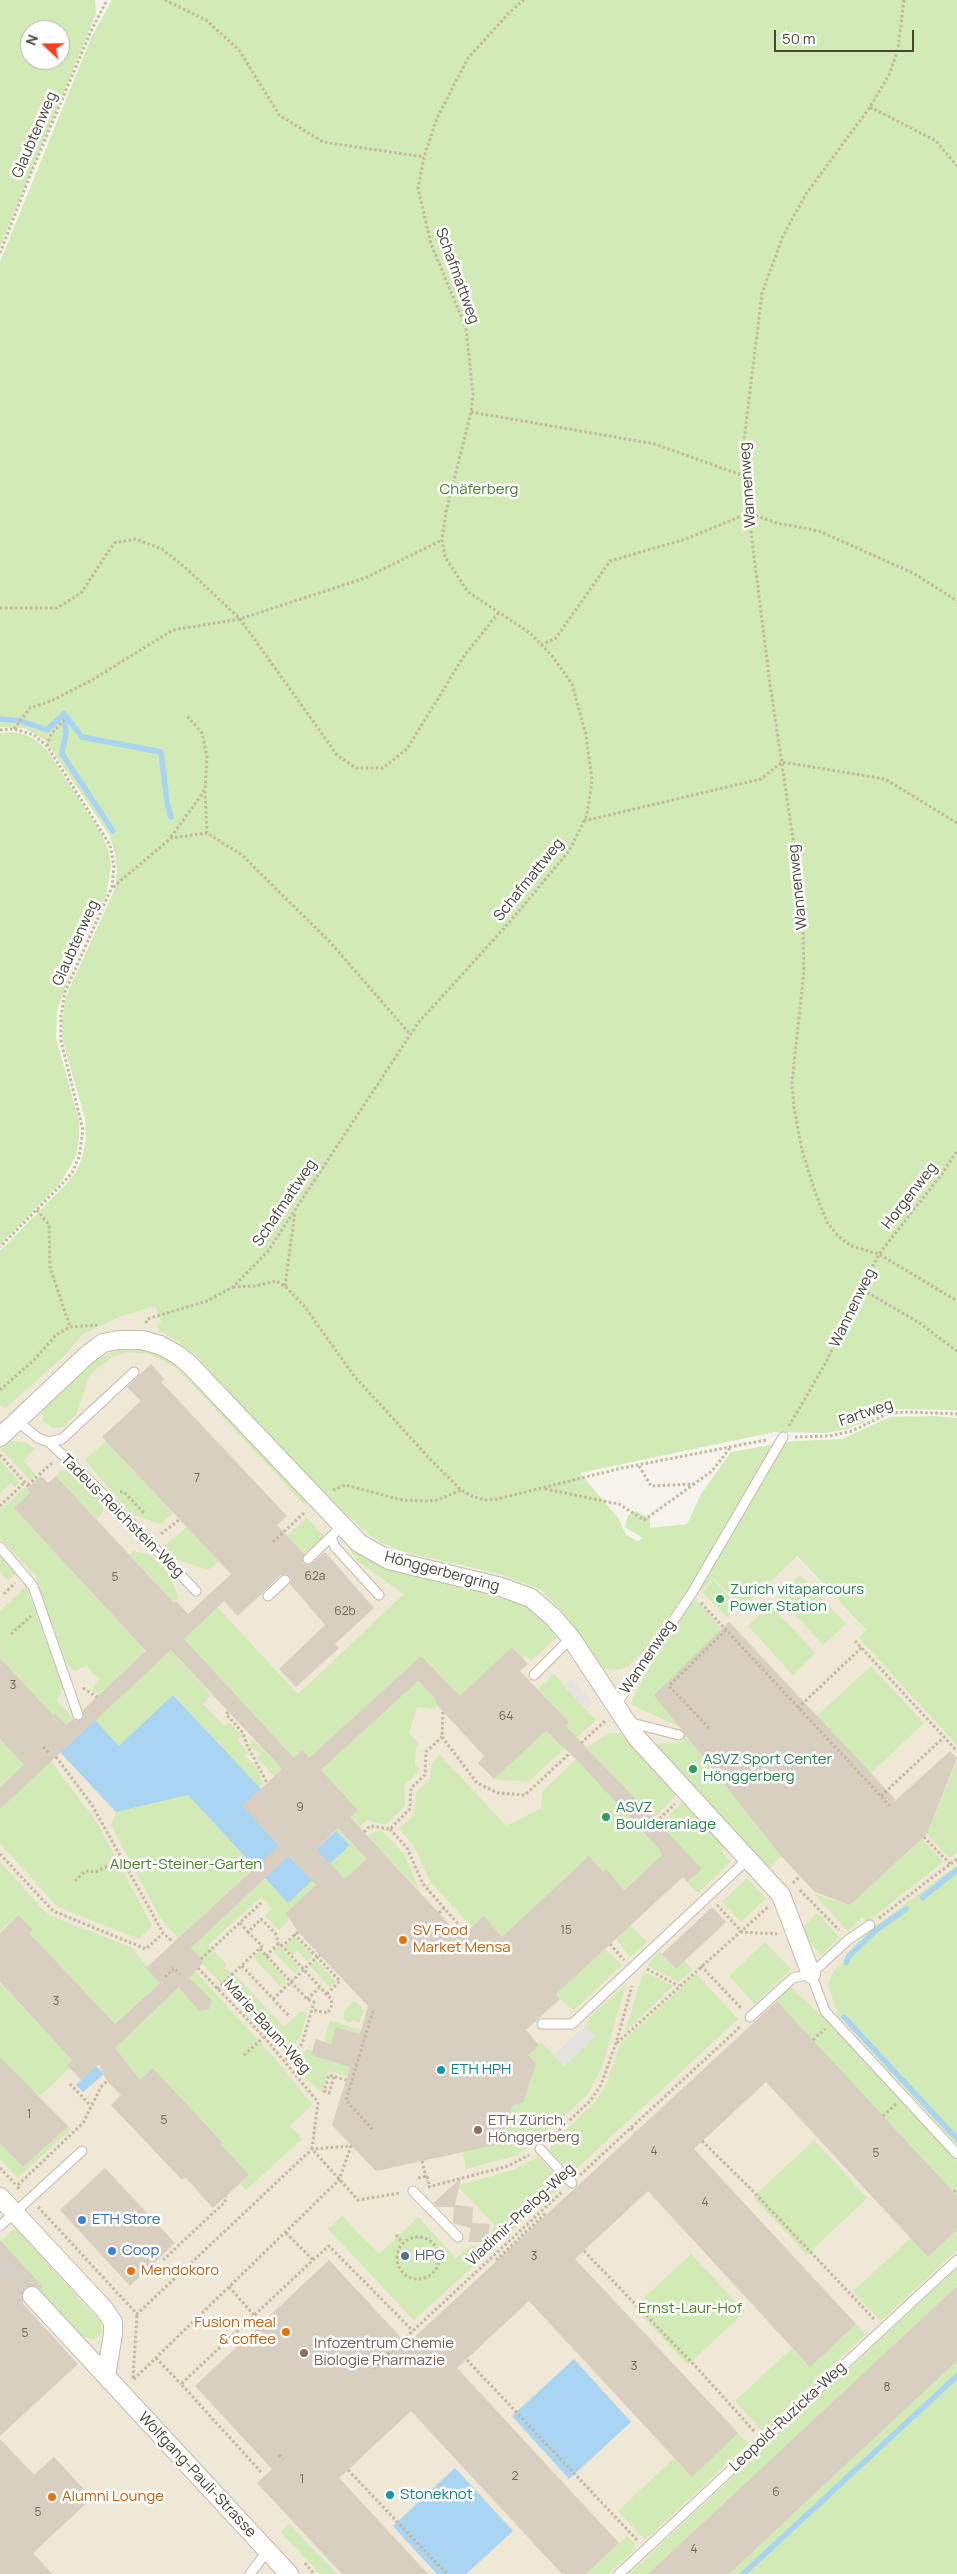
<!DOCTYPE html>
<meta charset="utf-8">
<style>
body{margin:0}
#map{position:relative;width:957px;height:2574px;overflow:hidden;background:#f6f3ec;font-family:Manrope,sans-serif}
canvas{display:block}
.north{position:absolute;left:20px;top:20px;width:50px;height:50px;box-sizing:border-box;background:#fff;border:1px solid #b7b4b0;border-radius:50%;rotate:291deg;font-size:14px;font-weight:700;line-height:20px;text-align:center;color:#4b4439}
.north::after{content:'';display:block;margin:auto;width:18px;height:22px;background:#fc3f1d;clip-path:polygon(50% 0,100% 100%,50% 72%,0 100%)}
.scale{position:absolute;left:774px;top:30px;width:140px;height:22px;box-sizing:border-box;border:2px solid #4b4439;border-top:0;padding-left:6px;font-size:15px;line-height:18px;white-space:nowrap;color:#4b4439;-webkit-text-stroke:4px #fff;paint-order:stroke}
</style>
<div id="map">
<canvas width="957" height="2574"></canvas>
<div class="north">N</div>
<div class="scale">50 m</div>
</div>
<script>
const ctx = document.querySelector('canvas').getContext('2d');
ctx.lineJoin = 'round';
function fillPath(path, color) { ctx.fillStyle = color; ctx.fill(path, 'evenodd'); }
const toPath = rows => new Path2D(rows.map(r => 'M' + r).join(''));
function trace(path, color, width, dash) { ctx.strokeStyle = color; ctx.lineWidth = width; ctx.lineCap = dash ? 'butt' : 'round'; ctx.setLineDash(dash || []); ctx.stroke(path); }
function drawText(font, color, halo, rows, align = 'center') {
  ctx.font = font + ' Manrope,sans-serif'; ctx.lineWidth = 5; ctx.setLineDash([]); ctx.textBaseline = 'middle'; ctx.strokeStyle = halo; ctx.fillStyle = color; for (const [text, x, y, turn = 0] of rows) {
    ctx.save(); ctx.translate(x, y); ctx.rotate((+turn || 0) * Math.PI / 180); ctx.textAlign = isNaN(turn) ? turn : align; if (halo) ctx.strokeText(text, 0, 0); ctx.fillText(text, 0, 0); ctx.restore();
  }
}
fillPath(toPath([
 [155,1306,161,1321,171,1335,197,1357,252,1416,455,1565,503,1575,541,1590,569,1619,593,1658,644,1651,692,1584,714,1579,743,1608,796,1556,919,1687,957,1653,957,2574,0,2574,0,1405,5,1409,63,1357,82,1335,119,1317]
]), '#efe8d6');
fillPath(toPath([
 [0,0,95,0,96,14,0,247],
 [30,30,60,30,60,60,30,60],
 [112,0,957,0,957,1410,892,1409,848,1429,826,1433,774,1432,580,1473,619,1519,626,1535,637,1541,643,1538,625,1527,628,1515,636,1511,650,1519,650,1528,687,1524,701,1494,731,1452,794,1441,842,1439,890,1417,935,1416,957,1418,957,1745,859,1638,866,1630,797,1556,743,1608,714,1579,700,1591,692,1584,644,1651,627,1667,616,1670,605,1669,598,1665,569,1619,541,1590,503,1575,405,1552,382,1543,367,1533,324,1494,197,1357,179,1342,159,1330,157,1327,161,1321,155,1306,119,1317,82,1335,63,1357,5,1409,0,1405,0,1251,66,1184,76,1172,83,1155,86,1138,85,1118,63,1042,62,1020,66,996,115,889,117,872,115,854,110,836,45,740,24,728,0,727,0,262,91,38],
 [9,732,20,733,33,738,47,750,101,833,108,849,111,865,106,896,78,953,57,1011,56,1038,79,1121,79,1138,76,1156,61,1182,0,1245,0,733],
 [141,1347,171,1360,195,1382,308,1502,305,1505,177,1368,149,1354,128,1352,112,1357,90,1374,76,1415,63,1427,52,1428,43,1420,42,1410,96,1360,121,1349],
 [11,1441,27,1443,35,1449,23,1461,36,1475,30,1480,0,1448],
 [106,1441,173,1513,163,1522,159,1524,130,1513,85,1460],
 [0,1460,20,1482,15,1487,11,1483,0,1493],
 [63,1469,78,1476,103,1504,103,1512,97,1519,56,1476],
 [25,1487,30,1493,14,1508,146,1651,99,1696,92,1690,99,1679,87,1666,74,1671,66,1662,35,1575,0,1538,0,1510],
 [307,1518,324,1536,304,1554,287,1536],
 [187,1527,219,1561,208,1570,175,1559,163,1547],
 [345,1541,365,1557,383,1567,488,1591,520,1603,534,1611,558,1636,531,1661,526,1655,522,1658,512,1647,460,1696,421,1656,309,1758,302,1750,294,1758,184,1639,217,1607,298,1694,404,1594,357,1561],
 [133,1551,151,1555,168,1573,179,1598,174,1603,130,1555],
 [0,1555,17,1573,8,1580,0,1571],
 [800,1575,846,1624,823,1645,778,1596],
 [714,1580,738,1606,727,1617,702,1592],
 [26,1586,63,1687,57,1701,74,1719,51,1740,64,1723,56,1714,53,1715,0,1658,0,1611],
 [695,1599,722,1629,678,1726,630,1704,652,1662],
 [770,1605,815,1653,793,1675,748,1626],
 [171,1650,211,1695,203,1704,224,1726,229,1722,242,1736,237,1740,248,1752,244,1756,257,1768,263,1784,259,1788,174,1695,119,1746,95,1720],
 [871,1666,924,1723,870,1774,817,1716],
 [554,1674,596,1720,577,1737,566,1726,569,1722,538,1689],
 [418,1681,439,1702,435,1709,417,1707,409,1733,419,1744,416,1747,415,1765,420,1770,404,1786,405,1806,385,1825,367,1820,359,1827,350,1817,358,1810,321,1770],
 [546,1731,565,1748,528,1782,494,1779],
 [683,1732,781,1856,769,1868,654,1744,683,1742],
 [610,1733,620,1733,677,1794,653,1819,587,1747],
 [0,1739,24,1765,0,1787],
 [253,1740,282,1769,274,1776,257,1758,261,1754,248,1745],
 [440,1755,506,1826,541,1808,542,1792,576,1759,660,1850,659,1851,662,1855,620,1893,589,1857,502,1937,484,1916,472,1927,431,1883,414,1846,399,1829,415,1813,416,1792,430,1779,432,1762],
 [51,1761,99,1826,152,1926,139,1939,58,1907,0,1844,0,1809],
 [957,1761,957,1852,949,1858,927,1834],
 [188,1795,254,1867,178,1938,161,1919,111,1825,116,1812],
 [684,1801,726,1846,721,1851,731,1861,698,1893,687,1882,702,1869,659,1825],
 [338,1828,367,1859,345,1879,334,1868,287,1913,291,1918,279,1930,265,1916,272,1909,261,1897,208,1945,226,1963,225,1968,234,1974,284,2027,301,2011,307,2013,300,2038,285,2052,203,1964,204,1962,191,1948,265,1879,288,1903,350,1845,336,1831],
 [382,1831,403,1853,420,1891,368,1836,374,1832],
 [922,1839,943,1862,867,1922,862,1917,848,1931,814,1894,850,1905],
 [0,1862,48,1915,131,1947,160,1982,115,2024,113,2023,29,1933,33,1930,19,1915,0,1931],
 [957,1865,957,2145,838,2015,828,1985,833,1972,840,1964,846,1962,847,1953,873,1928],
 [747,1878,766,1898,741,1922,722,1902],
 [817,1913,839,1937,821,1955,799,1931],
 [630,1925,647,1942,630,1957,616,1939],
 [295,1937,313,1956,308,1962,297,1951,292,1955,284,1947],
 [765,1942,791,1969,755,2004,729,1976],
 [279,1946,300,1969,295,1974,273,1951],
 [605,1949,622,1965,576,2008,572,2009,567,2006,556,1994],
 [260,1951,287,1981,281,1987,253,1957],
 [659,1951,675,1969,685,1961,692,1970,679,1982,648,1966],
 [316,1960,336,1982,330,1987,310,1966],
 [195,1971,277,2061,312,2105,290,2126,302,2139,246,2190,240,2184,249,2175,221,2144,223,2142,153,2068,140,2080,115,2048],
 [645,1972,673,1986,625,2032,642,1976],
 [696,1974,738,2019,572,2173,550,2151,551,2145,593,2104,604,2090,621,2043],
 [0,1983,72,2060,67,2065,70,2068,40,2096,37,2093,35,2095,0,2057],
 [626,1984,602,2067,588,2094,534,2144,515,2156,466,2169,463,2152,500,2144,513,2105,523,2103,536,2064,528,2055,541,2042,564,2066,587,2028,588,2019],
 [791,1987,830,2024,957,2161,957,2196,776,2000],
 [354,2001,364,2010,359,2023,354,2020,349,2023,344,2019,344,2010],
 [330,2020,361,2030,360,2034,337,2027,331,2043,324,2041],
 [307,2049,312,2051,311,2055,355,2050,347,2076,329,2071,322,2090,318,2090,293,2065],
 [68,2126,71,2129,18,2178,0,2159,0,2143,23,2167],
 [814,2140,867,2198,807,2255,753,2197],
 [538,2157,565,2183,414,2320,328,2229,342,2216,379,2254,418,2217,456,2258,470,2246,479,2246,492,2234,494,2224,457,2186,513,2170],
 [15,2228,100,2321,102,2331,98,2337,91,2339,83,2336,0,2247,0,2242],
 [957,2231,957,2250,881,2321,853,2291,911,2238,928,2257],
 [691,2254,745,2312,688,2365,634,2307],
 [957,2268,957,2286,648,2574,629,2574],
 [856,2324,866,2334,762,2431,735,2401,792,2348,810,2366],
 [957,2361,957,2574,729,2574,855,2456],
 [738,2433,748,2444,645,2540,618,2511,674,2458,692,2476],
 [289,2524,338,2574,320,2574,281,2532],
 [627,2536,635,2544,635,2549,608,2574,586,2574]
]), '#d2eab5');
fillPath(toPath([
 [571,1678,593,1702,586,1710,563,1686],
 [586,2025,595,2037,564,2066,554,2055]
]), '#e5e3e0');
fillPath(toPath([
 [173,1695,261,1789,243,1806,298,1866,336,1831,350,1845,288,1903,188,1795,116,1812,60,1752,95,1720,119,1746],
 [96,2066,104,2074,83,2092,76,2085],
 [574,2359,631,2422,569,2479,512,2416],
 [455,2468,513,2531,466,2574,437,2574,393,2526]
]), '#a9d4f2');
trace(toPath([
 [64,714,82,737,161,752,167,802,171,817],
 [64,716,66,733,62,754,113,831],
 [0,719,21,721,47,730,64,714],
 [923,1897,957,1870],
 [846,1963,849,1956,875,1931,906,1909],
 [844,2017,957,2139],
 [743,2574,957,2376]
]), '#a9d4f2', 5.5);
fillPath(toPath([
 [151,1364,164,1379,161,1382,287,1516,277,1525,304,1554,303,1563,310,1565,325,1552,374,1608,335,1644,339,1648,296,1687,279,1669,325,1625,290,1584,291,1579,287,1574,281,1575,238,1616,224,1601,184,1639,294,1758,302,1750,309,1758,421,1656,460,1696,512,1647,528,1664,520,1671,569,1722,566,1726,702,1869,687,1882,683,1877,556,1994,560,1999,526,2030,539,2045,528,2055,536,2064,523,2103,513,2105,500,2144,376,2171,332,2125,350,2067,311,2055,316,2039,331,2044,336,2027,360,2034,368,2006,298,1932,286,1913,316,1885,289,1856,191,1948,204,1962,189,1978,212,2000,209,2009,199,2011,179,1987,115,2048,140,2080,153,2068,223,2143,221,2144,249,2175,213,2208,185,2177,182,2180,111,2105,121,2095,107,2081,99,2064,81,2080,67,2065,72,2060,0,1982,0,1933,19,1915,33,1930,29,1933,115,2024,160,1983,146,1968,279,1845,242,1806,282,1769,171,1650,0,1809,0,1787,24,1765,0,1739,0,1658,53,1715,55,1713,66,1725,73,1719,77,1721,82,1719,83,1710,146,1651,14,1508,30,1493,27,1489,41,1476,48,1483,56,1476,174,1603,176,1601,188,1614,231,1574,102,1437,141,1401,127,1387],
 [418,1681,434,1697,438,1706,484,1756,478,1763,494,1779,546,1731,576,1759,660,1850,659,1851,662,1855,624,1890,606,1869,603,1872,589,1856,502,1937,484,1916,461,1937,350,1817,358,1810,321,1770],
 [338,1828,367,1859,345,1879,316,1849],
 [729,1622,896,1800,950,1751,957,1758,927,1834,850,1905,815,1892,781,1856,654,1695],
 [712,1907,726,1922,676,1969,662,1954],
 [777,2001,957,2196,957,2230,928,2257,766,2082,694,2149,856,2324,810,2367,648,2191,575,2259,738,2433,692,2477,529,2301,457,2368,619,2543,586,2574,562,2574,411,2411,339,2478,428,2574,342,2574,257,2483,272,2469,195,2386,329,2260,407,2344],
 [0,2057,68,2126,23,2167,0,2143],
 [105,2168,175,2243,130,2286,60,2210],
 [461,2178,455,2205,473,2207,472,2223,490,2224,487,2242,468,2242,471,2228,453,2223,454,2207,437,2207,433,2203],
 [0,2240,42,2286,40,2289,35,2286,25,2288,22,2293,23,2304,78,2364,0,2436],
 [957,2286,957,2361,855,2456,729,2574,648,2574],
 [0,2439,34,2475,54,2457,92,2498,33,2553,52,2574,0,2574]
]), '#d8cfc1');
trace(toPath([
 [0,2262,32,2296]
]), '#d4d0c8', 18, [18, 9]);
const lane = toPath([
 [17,1421,38,1438,49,1442,62,1439,134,1372],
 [49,1442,105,1496,196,1591],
 [331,1537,335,1547,379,1595],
 [0,1547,33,1586,78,1715],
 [308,1559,343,1525],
 [268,1596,285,1580],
 [534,1675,571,1638],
 [615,1706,692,1593,783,1437],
 [628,1722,679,1735],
 [811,1974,825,2011,957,2154],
 [750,2017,793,1978,811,1974,848,1940,870,1925],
 [542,2024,572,2024,748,1859],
 [540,2149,572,2183],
 [413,2191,458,2237],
 [0,2226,82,2151],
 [250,2574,268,2550],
 [619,2574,957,2260]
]);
const street = toPath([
 [0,1437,87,1355,103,1343,118,1340,142,1340,160,1345,178,1355,190,1365,359,1543,389,1560,501,1587,531,1598,553,1617,571,1638,637,1738,781,1895,811,1974],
 [0,2197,105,2310,113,2322,113,2334,106,2376],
 [32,2296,289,2574]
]);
trace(lane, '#c2bbae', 11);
trace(street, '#c2bbae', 20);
trace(toPath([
 [165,0,206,20,239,50,279,115,323,142,424,157],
 [904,0,898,49,890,73,870,107,806,194,783,236,762,293,744,440,744,476,770,684,802,899,804,971,792,1082,794,1108,802,1150,815,1192,827,1222,838,1236,851,1246,879,1254,957,1301],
 [870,107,936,141,957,166],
 [0,253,31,173,91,31,107,0],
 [471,412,655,444,744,476],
 [0,608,57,608,81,593,114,543,135,539,162,549,188,570,240,619,337,755,356,768,383,768,407,749,464,656,499,612],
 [541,645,556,638,610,561,686,539,749,513,777,523,819,531,913,573,957,601],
 [14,729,30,708,51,701,92,680,173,630,240,619,365,578,442,540],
 [0,730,14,729,34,735,47,746,110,845,114,866,112,887,65,992,61,1016,61,1041,83,1130,79,1157,72,1173,61,1185,0,1247],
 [47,746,51,734,64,720],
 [205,791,207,833],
 [584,821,761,779,782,762,885,779,957,823],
 [171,837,205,790,207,757,202,733,187,716],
 [113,887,171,838,207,833,242,855,330,942,410,1034],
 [37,1210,49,1225,50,1267,70,1327],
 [285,1286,295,1212],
 [233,1287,255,1286,276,1281,285,1286,305,1307,354,1376,431,1460,461,1490,472,1496,484,1500,497,1499,622,1468,766,1440],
 [863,1290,918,1322,957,1351],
 [146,1323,147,1319,207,1301,233,1287,268,1251,418,1023,508,924,569,851,587,815,592,780,586,735,572,684,553,657,530,633,468,592,445,557,442,540,446,512,471,412,473,395,466,328,431,244,418,188,424,157,437,118,468,58,510,12,524,0],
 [0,1390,35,1359,56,1335,70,1327,97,1325],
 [789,1426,825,1364,879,1254,942,1174,957,1151],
 [795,1437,829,1436,852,1431,889,1413,908,1412,957,1414],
 [0,1455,29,1487],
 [639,1466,651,1486,694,1484,712,1471,730,1448],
 [28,1485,53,1462],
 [545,1489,619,1504,644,1520,694,1484],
 [333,1490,345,1485,402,1500,426,1501,438,1500,461,1490],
 [120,1492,124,1492,145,1514],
 [0,1506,25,1482],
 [161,1534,180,1519],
 [273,1542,305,1512],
 [4,1594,15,1583],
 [701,1603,890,1806],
 [11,1634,31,1616],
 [855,1641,957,1751],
 [83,1688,97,1697],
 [798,1708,861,1648],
 [228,1712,226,1714,243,1733,247,1745,267,1783],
 [443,1712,442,1737,477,1783,498,1793,525,1795,570,1753],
 [709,1728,669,1686,726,1630],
 [581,1743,605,1721],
 [43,1747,50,1754],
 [56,1757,92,1805,163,1933],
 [881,1796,944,1737],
 [656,1822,675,1804],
 [390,1829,407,1848,423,1884,466,1933],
 [364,1832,370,1826,390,1829,410,1809,411,1788,425,1775,426,1752,442,1737],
 [924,1837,950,1864],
 [0,1854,53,1911,146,1949,163,1933,173,1942],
 [75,1881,85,1871,96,1872,123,1858],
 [793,1883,800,1876],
 [800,1890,839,1930],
 [717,1905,742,1932,777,1934],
 [439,1913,444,1908],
 [879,1918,957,1859],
 [240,1923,248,1932],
 [298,1932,282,1946,331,1999,332,2005,328,2013,313,2010],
 [294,1934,317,1957,320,1955],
 [610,1944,624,1960],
 [260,1949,307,1999,314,2002,302,2044,284,2061],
 [266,1956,279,1943,282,1946],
 [201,1959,261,1903],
 [242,1966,290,2017],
 [701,1966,742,2009],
 [198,1968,264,2037,318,2102,312,2149,358,2200,400,2193],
 [647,1969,679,1986],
 [165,1977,174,1968,180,1974],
 [217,1989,262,1946,248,1932,261,1919,275,1933,279,1943],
 [273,1999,317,1957,340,1981,326,1995],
 [307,1999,319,1988],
 [373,2011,346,2100,373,2130],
 [813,2040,825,2029],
 [617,2043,768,1907],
 [244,2055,264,2037],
 [334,2077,329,2093,324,2091,329,2075,346,2080],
 [70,2084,91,2106],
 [883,2116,896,2104],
 [631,2128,635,2132],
 [548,2141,590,2101,601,2085,616,2043,632,1986],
 [702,2141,749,2187,874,2319],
 [0,2168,15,2184],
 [580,2175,741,2026],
 [418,2178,427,2176,430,2187],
 [428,2187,508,2166,529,2155],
 [19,2189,17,2186,83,2123,101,2087,107,2081],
 [954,2192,957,2189],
 [38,2207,137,2314,312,2149,351,2146,339,2180,133,2380],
 [286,2233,313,2260],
 [396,2235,403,2243],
 '397 2258a21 21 0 1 1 42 0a21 21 0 1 1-42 0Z',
 [584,2251,698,2369,754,2431],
 [163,2260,225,2202,226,2196],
 [496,2260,547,2212],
 [229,2287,254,2315],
 [395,2348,398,2352],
 [156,2358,181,2384],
 [467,2360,637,2540],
 [373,2368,563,2191],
 [133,2378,137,2314],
 [279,2455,283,2459],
 [348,2470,447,2574],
 [261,2472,181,2384,313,2260,329,2246,413,2331],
 [305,2563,314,2574]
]), '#c4b79f', 3, [2.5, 2.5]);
trace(lane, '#fff', 9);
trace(street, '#fff', 18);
trace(toPath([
 [422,2161,427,2181]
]), '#c4b79f', 3, [2.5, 2.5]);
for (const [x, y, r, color] of [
 [720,1599,5,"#2e9e5b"],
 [693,1769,5,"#2e9e5b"],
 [606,1817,5,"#2e9e5b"],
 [403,1940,5,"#e8710a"],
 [441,2070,5,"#0f9aa8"],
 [478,2130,5,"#8d6e63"],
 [82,2220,5,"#3f7fe0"],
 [112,2251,5,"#3f7fe0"],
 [405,2256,5,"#5c6f8a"],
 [131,2271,5,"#e8710a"],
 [286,2332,5,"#e8710a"],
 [304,2353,5,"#8d6e63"],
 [390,2495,5,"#0f9aa8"],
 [52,2497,5,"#e8710a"]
]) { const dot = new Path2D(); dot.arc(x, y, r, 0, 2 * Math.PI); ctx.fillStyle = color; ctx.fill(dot); trace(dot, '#fff', 2); }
drawText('12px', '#6e675b', null, [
 ["7",197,1479],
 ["62a",315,1577],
 ["5",115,1578],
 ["62b",345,1612],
 ["3",13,1686],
 ["64",506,1717],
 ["9",300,1808],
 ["15",566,1931],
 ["3",56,2002],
 ["1",29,2115],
 ["5",164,2121],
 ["4",654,2152],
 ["5",876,2154],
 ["4",705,2203],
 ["3",534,2257],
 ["5",25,2334],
 ["3",634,2367],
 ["8",887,2388],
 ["2",515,2477],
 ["1",302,2480],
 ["6",776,2493],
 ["5",38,2513],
 ["4",694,2550]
]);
drawText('15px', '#4b4439', '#fff', [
 ["Glaubtenweg",35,135,-67],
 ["Schafmattweg",457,276,70],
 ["Wannenweg",748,485,-94],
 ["Schafmattweg",529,880,-51],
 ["Wannenweg",798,887,-96],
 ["Glaubtenweg",76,943,-66],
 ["Horgenweg",910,1196,-52],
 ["Schafmattweg",285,1203,-56],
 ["Wannenweg",853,1308,-64],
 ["Fartweg",866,1413,-19],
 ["Tadeus-Reichstein-Weg",122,1516,45],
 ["Hönggerbergring",442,1572,15],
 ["Wannenweg",648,1657,-56],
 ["Marie-Baum-Weg",267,2027,48],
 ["Vladimir-Prelog-Weg",521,2215,-43],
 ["Leopold-Ruzicka-Weg",788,2417,-43],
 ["Wolfgang-Pauli-Strasse",197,2475,47]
]);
drawText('15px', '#4a7f2a', '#fff', [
 ["Chäferberg",479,490],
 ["Albert-Steiner-Garten",186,1865],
 ["Ernst-Laur-Hof",690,2309]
]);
drawText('15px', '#27864d', '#fff', [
 ["Zurich vitaparcours",730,1590],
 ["Power Station",730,1607],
 ["ASVZ Sport Center",703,1760],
 ["Hönggerberg",703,1777],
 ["ASVZ",616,1808],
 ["Boulderanlage",616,1825]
], 'left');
drawText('15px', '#c56008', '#fff', [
 ["SV Food",413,1931],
 ["Market Mensa",413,1948],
 ["Mendokoro",141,2271],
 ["Fusion meal",276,2323,"right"],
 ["& coffee",276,2340,"right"],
 ["Alumni Lounge",62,2497]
], 'left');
drawText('15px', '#0d838f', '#fff', [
 ["ETH HPH",451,2070],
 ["Stoneknot",400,2495]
], 'left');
drawText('15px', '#785e54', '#fff', [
 ["ETH Zürich,",488,2121],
 ["Hönggerberg",488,2138],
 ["Infozentrum Chemie",314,2344],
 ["Biologie Pharmazie",314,2361]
], 'left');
drawText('15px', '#366cbe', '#fff', [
 ["ETH Store",92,2220],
 ["Coop",122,2251]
], 'left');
drawText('15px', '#4e5e75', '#fff', [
 ["HPG",415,2256]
], 'left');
</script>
